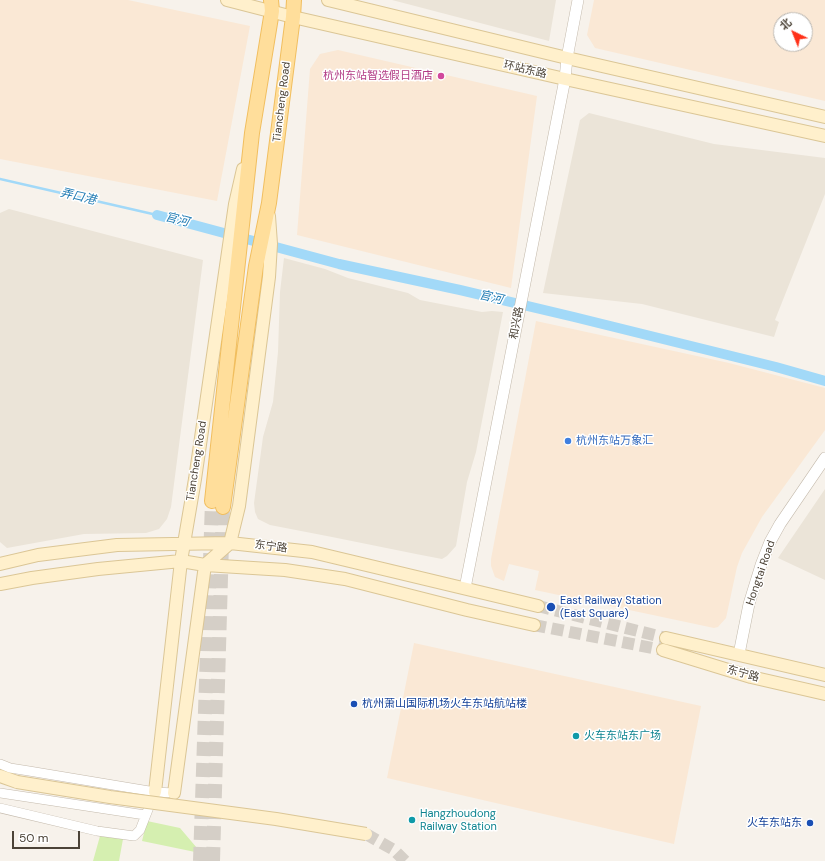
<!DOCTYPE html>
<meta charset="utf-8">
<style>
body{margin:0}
#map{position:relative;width:825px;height:861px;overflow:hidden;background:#f7f2eb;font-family:"DM Sans","Noto Sans SC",sans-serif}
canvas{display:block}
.north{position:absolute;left:773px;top:12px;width:40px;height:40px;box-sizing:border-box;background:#fff;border:1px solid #b7b4af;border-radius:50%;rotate:317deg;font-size:11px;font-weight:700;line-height:16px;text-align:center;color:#4c4337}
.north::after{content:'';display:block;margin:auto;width:14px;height:18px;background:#ff3119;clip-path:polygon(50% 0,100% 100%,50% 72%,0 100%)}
.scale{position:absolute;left:12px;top:831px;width:68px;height:18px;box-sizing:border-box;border:2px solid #4c4337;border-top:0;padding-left:5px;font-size:12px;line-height:14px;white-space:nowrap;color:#4c4337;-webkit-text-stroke:3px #fff;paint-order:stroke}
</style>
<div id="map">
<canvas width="825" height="861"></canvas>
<div class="north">北</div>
<div class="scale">50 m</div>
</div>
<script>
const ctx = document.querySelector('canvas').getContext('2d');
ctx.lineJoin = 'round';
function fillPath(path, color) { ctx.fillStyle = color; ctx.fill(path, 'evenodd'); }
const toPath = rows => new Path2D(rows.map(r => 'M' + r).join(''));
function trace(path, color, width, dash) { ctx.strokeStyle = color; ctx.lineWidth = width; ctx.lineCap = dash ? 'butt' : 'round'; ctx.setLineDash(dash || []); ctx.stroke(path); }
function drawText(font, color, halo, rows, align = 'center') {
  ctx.font = font + ' "DM Sans","Noto Sans SC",sans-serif'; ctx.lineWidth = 3; ctx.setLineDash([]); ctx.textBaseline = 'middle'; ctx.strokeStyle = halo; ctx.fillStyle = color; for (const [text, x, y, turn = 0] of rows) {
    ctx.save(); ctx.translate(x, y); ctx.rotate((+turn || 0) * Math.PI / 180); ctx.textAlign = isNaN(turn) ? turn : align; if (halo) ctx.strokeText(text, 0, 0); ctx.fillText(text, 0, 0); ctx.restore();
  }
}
fillPath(toPath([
 [392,0,556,0,549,41],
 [589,113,714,144,825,158,825,194,775,320,779,322,774,337,642,304,543,293,580,120],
 [9,209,203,260,171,507,167,519,159,529,146,533,84,534,7,548,0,542,0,213],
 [284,258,325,269,348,278,408,293,420,300,482,312,492,311,503,312,476,452,467,482,456,546,447,556,442,559,416,554,332,537,270,525,258,519,255,512,254,503,263,437,273,402,278,352,280,292],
 [825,489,825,580,778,558]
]), '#ebe4d8');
fillPath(toPath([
 [0,0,128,0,250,26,217,201,0,159],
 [594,0,825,0,825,101,595,48,587,35],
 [781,20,805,20,805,44,781,44],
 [338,50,537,96,511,288,297,235,310,69,320,54],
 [536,321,729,363,825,388,825,430,762,517,742,553,737,567,726,618,718,627,714,628,535,590,539,571,509,564,504,581,495,577,491,566,491,559],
 [414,643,701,706,674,844,387,778]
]), '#fae8d5');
fillPath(toPath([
 [147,821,180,828,197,848,216,852,214,861,199,861,200,853,142,841],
 [100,836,123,839,119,861,93,861]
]), '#d5efb0');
trace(toPath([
 [0,179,157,215]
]), '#a2d9f8', 2.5);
trace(toPath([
 [157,215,339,264,460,290,574,317,776,367,825,381]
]), '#a2d9f8', 10);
trace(toPath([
 [538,606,666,638],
 [534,625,663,650],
 [366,834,394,850,405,861]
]), '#d5cfc7', 12, [12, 6]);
trace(toPath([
 [200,861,212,501],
 [213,861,223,507]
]), '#d5cfc7', 14, [14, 7]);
const minor = toPath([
 [0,764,10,768,29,771,155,792,174,793],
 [0,793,145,815],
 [0,808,97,831,134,836,140,830,153,797]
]);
const tertiary = toPath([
 [465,588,565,79,567,58,578,0],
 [739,654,749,604,761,565,770,542,780,524,825,458]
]);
const secondary = toPath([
 [227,0,293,17,565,79,825,136],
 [328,0,567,58,825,117],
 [0,564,38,555,117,545,230,543,312,552,538,606],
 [0,584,32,578,98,569,181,561,205,565,285,570,345,579,467,610,534,625],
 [666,638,825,675],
 [663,650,751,677,825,694],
 [0,776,17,782],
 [155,792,181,561,195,479,235,204,243,169],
 [174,793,205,565,230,543,239,506,269,277,271,244,269,216]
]);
const primary = toPath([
 [212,501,252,133,272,11,271,0],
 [223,507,256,266,269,203,293,17,294,0]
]);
trace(minor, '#c4baac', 10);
trace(tertiary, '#c4baac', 12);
trace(secondary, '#dbc696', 14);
trace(primary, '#f1be5e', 16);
trace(minor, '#fff', 9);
trace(tertiary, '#fff', 11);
trace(secondary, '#fff0cc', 12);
trace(primary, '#ffde9b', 14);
const secondaryBridge = toPath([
 [17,782,110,797,276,819,366,834]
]);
trace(secondaryBridge, '#dbc696', 14, []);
trace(secondaryBridge, '#fff0cc', 12);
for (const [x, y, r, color] of [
 [441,76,4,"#d1479c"],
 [568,441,4,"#3f7fe0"],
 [551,607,5,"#1a4fb4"],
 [354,704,4,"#1a4fb4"],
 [576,736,4,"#0f9aa8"],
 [412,820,4,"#0f9aa8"],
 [810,823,4,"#1a4fb4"]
]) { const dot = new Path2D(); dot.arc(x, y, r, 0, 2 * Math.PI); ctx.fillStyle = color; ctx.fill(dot); trace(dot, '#fff', 1.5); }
drawText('11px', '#4c4337', '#fff', [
 ["环站东路",525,70,13],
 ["Tiancheng Road",282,102,-83],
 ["和兴路",517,323,-79],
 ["Tiancheng Road",197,461,-81],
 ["东宁路",271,547,7],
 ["Hongtai Road",761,573,-71],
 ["东宁路",743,674,16]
]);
drawText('11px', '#b23c85', '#fff', [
 ["杭州东站智选假日酒店",433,76]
], 'right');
drawText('11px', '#366cbe', '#fff', [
 ["杭州东站万象汇",576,441]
], 'left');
drawText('11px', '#164399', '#fff', [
 ["East Railway Station",560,601],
 ["(East Square)",560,614],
 ["杭州萧山国际机场火车东站航站楼",362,704],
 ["火车东站东",802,823,"right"]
], 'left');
drawText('11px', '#0d838f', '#fff', [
 ["火车东站东广场",584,736],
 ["Hangzhoudong",420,814],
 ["Railway Station",420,827]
], 'left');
drawText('italic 12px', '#217cb4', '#fff', [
 ["弄口港",78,197,13],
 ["官河",177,220,15],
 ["官河",491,298,13]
]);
</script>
